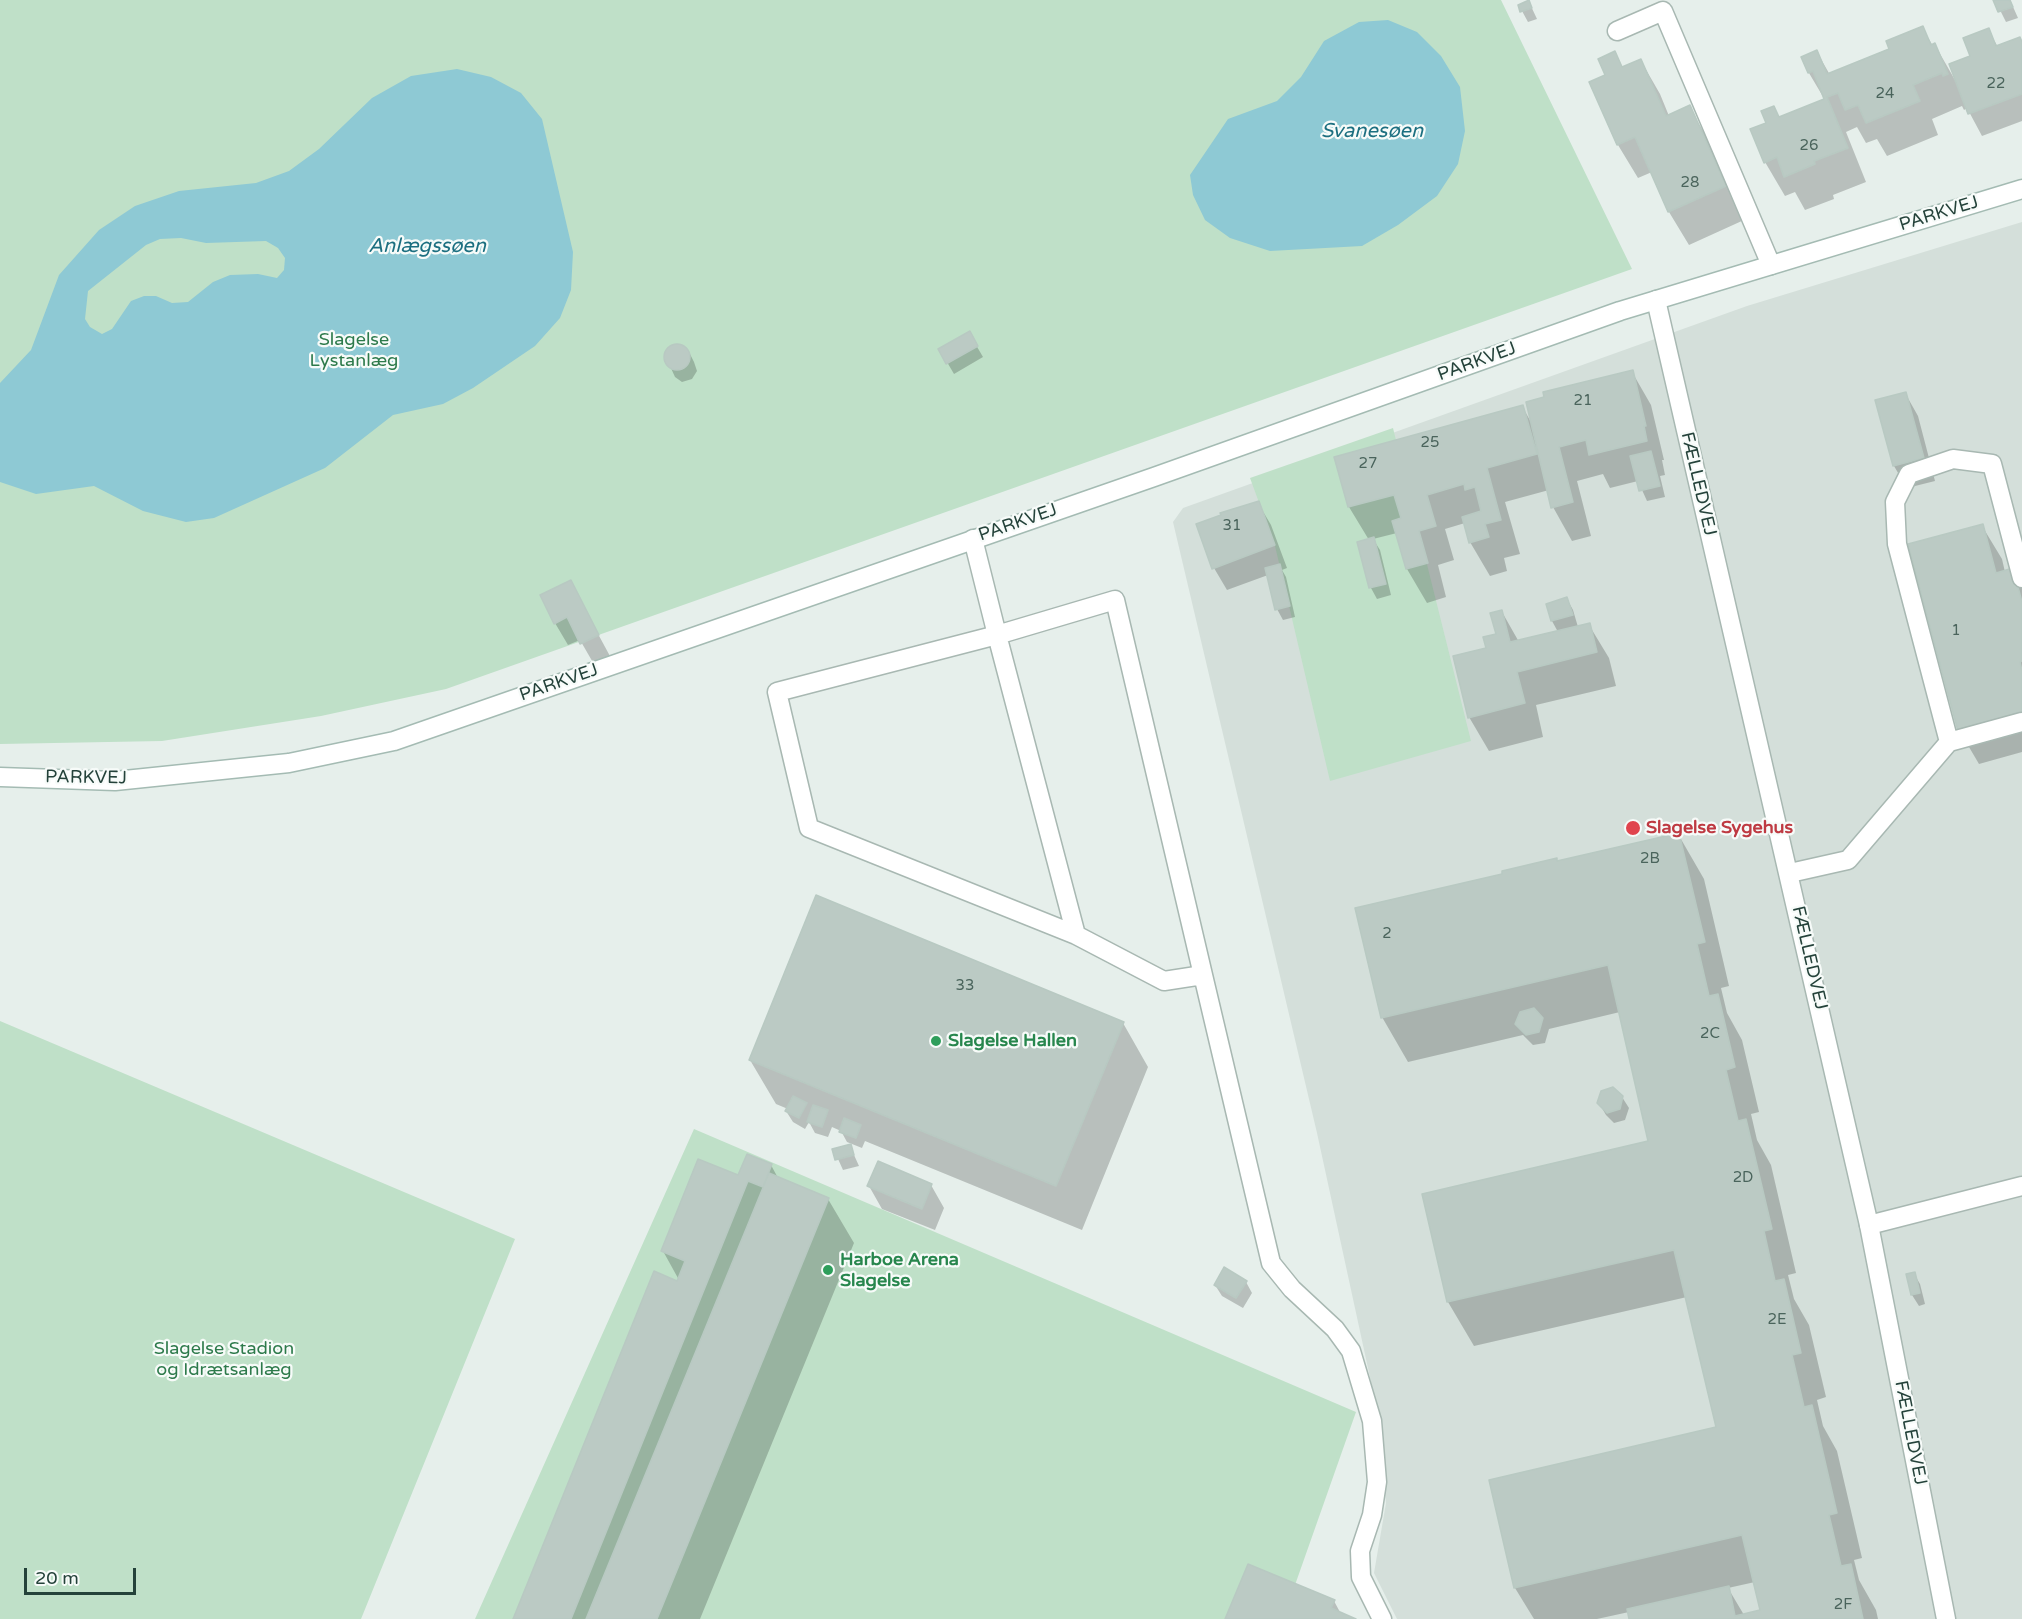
<!DOCTYPE html>
<meta charset="utf-8">
<style>
body{margin:0}
#map{position:relative;width:2022px;height:1619px;overflow:hidden;background:#e6efeb;font-family:"Varela Round",sans-serif}
canvas{display:block}
.scale{position:absolute;left:24px;top:1568px;width:112px;height:27px;box-sizing:border-box;border:3px solid #24423a;border-top:0;padding-left:8px;font-size:18px;line-height:21px;white-space:nowrap;color:#24423a;-webkit-text-stroke:4px #f7fbf9;paint-order:stroke}
</style>
<div id="map">
<canvas width="2022" height="1619"></canvas>
<div class="scale">20 m</div>
</div>
<script>
const ctx = document.querySelector('canvas').getContext('2d');
ctx.lineJoin = 'round';
function fillPath(path, color) { ctx.fillStyle = color; ctx.fill(path, 'evenodd'); }
const toPath = rows => new Path2D(rows.map(r => 'M' + r).join(''));
function trace(path, color, width, dash) { ctx.strokeStyle = color; ctx.lineWidth = width; ctx.lineCap = dash ? 'butt' : 'round'; ctx.setLineDash(dash || []); ctx.stroke(path); }
function drawText(font, color, halo, rows, align = 'center') {
  ctx.font = font + ' "Varela Round",sans-serif'; ctx.lineWidth = 4.5; ctx.setLineDash([]); ctx.textBaseline = 'middle'; ctx.strokeStyle = halo; ctx.fillStyle = color; for (const [text, x, y, turn = 0] of rows) {
    ctx.save(); ctx.translate(x, y); ctx.rotate((+turn || 0) * Math.PI / 180); ctx.textAlign = isNaN(turn) ? turn : align; if (halo) ctx.strokeText(text, 0, 0); ctx.fillText(text, 0, 0); ctx.restore();
  }
}
fillPath(toPath([
 [2022,222,2022,1619,1397,1619,1374,1573,1386,1503,1376,1405,1317,1133,1173,522,1183,508,1747,306]
]), '#d4dfda');
fillPath(toPath([
 [0,0,1501,0,1632,269,446,689,321,716,162,741,0,744],
 [1393,428,1471,741,1330,781,1275,546,1250,478],
 [0,1021,515,1239,361,1619,0,1619],
 [694,1129,1356,1412,1283,1619,475,1619]
]), '#bfe0c8');
fillPath(toPath([
 [1388,20,1417,32,1441,56,1460,87,1465,131,1458,164,1437,196,1398,225,1362,246,1270,251,1230,238,1205,220,1193,195,1190,175,1228,119,1277,101,1301,77,1324,41,1359,22],
 [457,69,491,77,521,93,542,119,573,252,571,290,560,318,535,346,473,388,443,404,393,415,325,468,214,518,186,522,143,511,94,486,36,494,0,482,0,383,31,350,59,275,99,230,135,206,179,191,256,183,289,171,319,149,372,98,411,76],
 [181,238,206,243,266,241,278,248,285,258,284,270,277,278,258,274,230,275,213,282,188,302,172,303,156,296,144,296,131,301,112,329,102,334,90,327,85,319,88,291,146,245,160,239]
]), '#8ec9d4');
fillPath(toPath([
 [1995,0,2010,0,2018,18,2006,22],
 [1529,2,1537,19,1528,22,1522,11],
 [1922,27,1933,46,1935,45,1955,80,1988,30,1998,47,2022,43,2022,121,1982,136,1967,108,1964,110,1962,106,1932,119,1938,135,1887,156,1877,139,1866,143,1857,127,1846,132,1866,182,1833,195,1834,199,1805,210,1795,192,1785,196,1765,162,1780,118,1825,100,1809,73,1803,58,1817,52,1830,75,1891,49],
 [1615,53,1623,68,1641,61,1660,94,1669,116,1689,107,1709,141,1744,220,1689,245,1669,212,1652,172,1638,178,1618,145,1591,83,1607,76],
 [969,333,983,357,954,374,940,350],
 [680,344,688,350,694,362,697,371,692,379,682,382,675,377,665,355,670,347],
 [1632,372,1651,405,1664,460,1662,460,1665,475,1660,476,1665,497,1647,501,1638,481,1610,488,1603,474,1577,481,1591,536,1572,541,1553,507,1549,490,1505,502,1520,554,1504,558,1507,571,1490,576,1470,542,1465,523,1445,529,1454,560,1438,565,1446,597,1427,603,1407,569,1397,533,1373,539,1380,550,1391,595,1377,599,1371,588,1359,543,1369,540,1349,507,1522,406,1532,424],
 [1905,393,1918,416,1935,481,1907,488,1894,466,1877,401],
 [1258,503,1271,525,1287,568,1282,570,1286,577,1295,617,1283,620,1277,609,1268,575,1227,590,1214,568],
 [1982,526,2002,559,2005,572,2012,570,2022,587,2022,752,1979,764,1959,730],
 [570,582,611,658,595,666,580,640,568,645,555,623],
 [1567,599,1573,610,1578,627,1589,625,1609,658,1616,686,1536,705,1543,737,1489,751,1469,717,1487,649,1498,635,1502,612,1519,642,1558,632,1552,621,1548,605],
 [1678,834,1704,879,1729,986,1721,988,1727,1013,1742,1040,1759,1112,1751,1114,1757,1140,1771,1165,1796,1273,1788,1275,1794,1299,1809,1325,1826,1397,1817,1400,1823,1426,1837,1451,1862,1558,1854,1560,1859,1580,1876,1610,1878,1619,1631,1619,1629,1612,1597,1619,1534,1619,1515,1588,1491,1481,1718,1428,1687,1297,1474,1346,1448,1302,1424,1195,1650,1142,1620,1012,1549,1029,1545,1043,1533,1045,1523,1035,1408,1062,1382,1017,1504,875,1557,860,1558,862],
 [1755,1582,1762,1611,1744,1615,1728,1588],
 [1123,1023,1148,1067,1082,1230,865,1141,862,1148,847,1142,841,1131,832,1127,828,1137,815,1133,809,1122,805,1129,793,1122,786,1111,788,1109,776,1104,750,1060],
 [1622,1097,1629,1108,1625,1120,1614,1123,1606,1115,1599,1103],
 [850,1146,859,1166,843,1170,834,1150],
 [771,1165,778,1178,828,1199,854,1243,700,1619,514,1619,679,1280,663,1251,739,1177],
 [931,1185,944,1208,935,1230,882,1209,869,1186],
 [1914,1274,1920,1284,1925,1304,1919,1306,1912,1295,1908,1275],
 [1246,1282,1252,1293,1243,1308,1222,1296,1215,1285],
 [1334,1601,1341,1614,1354,1619,1227,1619]
]), '#0003');
const building = toPath([
 [1529,0,1532,8,1520,12,1518,5,1529,0],
 [1993,0,2010,0,2013,7,1998,12,1993,0],
 [1923,26,1931,45,1935,43,1948,74,1943,76,1942,73,1913,85,1920,101,1866,123,1858,105,1845,110,1838,93,1827,97,1848,148,1814,161,1815,164,1784,177,1777,157,1764,163,1750,129,1766,123,1761,111,1774,106,1779,117,1824,99,1813,71,1808,73,1801,57,1817,50,1827,74,1889,49,1886,41,1923,26],
 [1989,28,1996,46,2020,37,2022,42,2022,94,1968,114,1949,64,1970,56,1963,38,1989,28],
 [1615,51,1622,67,1641,59,1666,116,1690,105,1726,186,1668,212,1635,137,1617,145,1589,82,1605,75,1598,59,1615,51],
 [970,331,978,346,946,364,938,349,970,331],
 '664 357a13 13 0 1 1 26 0a13 13 0 1 1-26 0Z',
 [1633,370,1646,426,1644,426,1647,441,1589,455,1586,440,1559,447,1573,502,1551,508,1526,402,1544,397,1543,392,1633,370],
 [1906,392,1924,458,1893,466,1875,400,1906,392],
 [1523,405,1537,454,1487,468,1501,520,1485,524,1489,537,1469,543,1462,517,1481,511,1475,487,1465,490,1464,484,1427,495,1436,526,1419,531,1428,563,1406,569,1392,521,1401,518,1394,495,1348,507,1334,457,1523,405],
 [1651,451,1660,486,1639,491,1630,456,1651,451],
 [1259,501,1275,545,1212,569,1196,524,1221,515,1220,513,1259,501],
 [1983,524,1996,573,2013,568,2022,602,2022,661,2020,662,2022,671,2022,713,1958,731,1908,544,1983,524],
 [1374,537,1386,584,1369,588,1357,542,1374,537],
 [1280,564,1290,606,1275,610,1265,568,1280,564],
 [571,580,599,635,580,644,567,617,554,624,540,595,571,580],
 [1567,597,1573,615,1551,621,1546,604,1567,597],
 [1502,610,1510,642,1590,623,1597,652,1517,672,1525,703,1468,718,1453,656,1486,648,1483,637,1496,634,1490,613,1502,610],
 [1679,833,1705,942,1697,944,1709,996,1718,994,1735,1067,1726,1070,1738,1121,1746,1119,1772,1229,1764,1231,1775,1281,1784,1279,1801,1353,1792,1355,1804,1407,1812,1405,1837,1513,1829,1515,1841,1566,1851,1564,1863,1619,1629,1619,1627,1609,1729,1586,1735,1616,1760,1610,1742,1535,1514,1588,1489,1480,1716,1427,1674,1250,1447,1302,1422,1194,1648,1141,1608,965,1381,1018,1355,908,1502,874,1502,871,1557,858,1557,861,1679,833],
 [816,895,1124,1022,1056,1186,749,1060,816,895],
 [1534,1008,1543,1018,1539,1032,1526,1035,1515,1024,1520,1012,1534,1008],
 [1613,1087,1623,1096,1620,1109,1607,1113,1597,1103,1601,1091,1613,1087],
 [793,1096,807,1103,799,1118,785,1111,793,1096],
 [813,1105,828,1110,822,1127,807,1122,813,1105],
 [844,1118,861,1125,856,1138,839,1132,844,1118],
 [851,1144,854,1155,835,1160,832,1149,851,1144],
 [747,1154,772,1164,763,1187,748,1181,571,1619,513,1619,654,1271,677,1281,685,1261,661,1251,698,1159,738,1175,747,1154],
 [878,1161,932,1184,922,1209,867,1186,878,1161],
 [769,1173,829,1198,657,1619,586,1619,769,1173],
 [1224,1267,1247,1281,1236,1298,1214,1285,1224,1267],
 [1915,1272,1920,1293,1911,1295,1906,1274,1915,1272],
 [1248,1564,1335,1600,1331,1608,1356,1619,1225,1619,1248,1564]
]);
fillPath(building, '#bbcac4');
trace(building, '#b8c9c2', 1.5);
const lane = toPath([
 [1617,31,1663,11,1771,265],
 [973,539,997,635,777,692,809,828,1076,935],
 [1949,742,1897,544,1895,502,1909,474,1953,459,1992,464,2022,578],
 [1790,873,1848,860,1949,742,2022,722],
 [1203,975,1164,981,1076,935,997,635,1115,600,1203,975,1271,1263,1292,1289,1335,1329,1351,1351,1372,1421,1377,1482,1372,1515,1360,1551,1361,1577,1382,1619],
 [1869,1225,2022,1186]
]);
const street = toPath([
 [1656,300,1869,1225,1946,1619]
]);
const secondary = toPath([
 [0,777,115,781,289,763,394,741,1154,477,1620,311,2022,189]
]);
trace(lane, '#a8b8b2', 21);
trace(street, '#a8b8b2', 21);
trace(secondary, '#a4bbb3', 21);
trace(lane, '#fff', 18);
trace(street, '#fff', 18);
trace(secondary, '#fff', 18);
for (const [x, y, r, color] of [
 [1633,828,8,"#e0444e"],
 [936,1041,6,"#2e9e5b"],
 [828,1270,6,"#2e9e5b"]
]) { const dot = new Path2D(); dot.arc(x, y, r, 0, 2 * Math.PI); ctx.fillStyle = color; ctx.fill(dot); trace(dot, '#f7fbf9', 2); }
drawText('15px', '#4a645c', null, [
 ["22",1996,84],
 ["24",1885,94],
 ["26",1809,146],
 ["28",1690,183],
 ["21",1583,401],
 ["25",1430,443],
 ["27",1368,464],
 ["31",1232,526],
 ["1",1956,631],
 ["2B",1650,859],
 ["2",1387,934],
 ["33",965,986],
 ["2C",1710,1034],
 ["2D",1743,1178],
 ["2E",1777,1320],
 ["2F",1843,1605]
]);
drawText('18px', '#24423a', '#f7fbf9', [
 ["PARKVEJ",1939,214,-17],
 ["PARKVEJ",1477,362,-20],
 ["FÆLLEDVEJ",1698,484,77],
 ["PARKVEJ",1018,523,-19],
 ["PARKVEJ",559,683,-19],
 ["PARKVEJ",86,778,1],
 ["FÆLLEDVEJ",1809,958,77],
 ["FÆLLEDVEJ",1910,1433,79]
]);
drawText('18px', '#2d7a4b', '#f7fbf9', [
 ["Slagelse",354,340],
 ["Lystanlæg",354,361],
 ["Slagelse Stadion",224,1349],
 ["og Idrætsanlæg",224,1370]
]);
drawText('bold 18px', '#be3a42', '#f7fbf9', [
 ["Slagelse Sygehus",1646,828]
], 'left');
drawText('bold 18px', '#27864d', '#f7fbf9', [
 ["Slagelse Hallen",948,1041],
 ["Harboe Arena",840,1260],
 ["Slagelse",840,1281]
], 'left');
drawText('italic 20px', '#1c6f80', '#f7fbf9', [
 ["Svanesøen",1372,132],
 ["Anlægssøen",427,247]
]);
</script>
